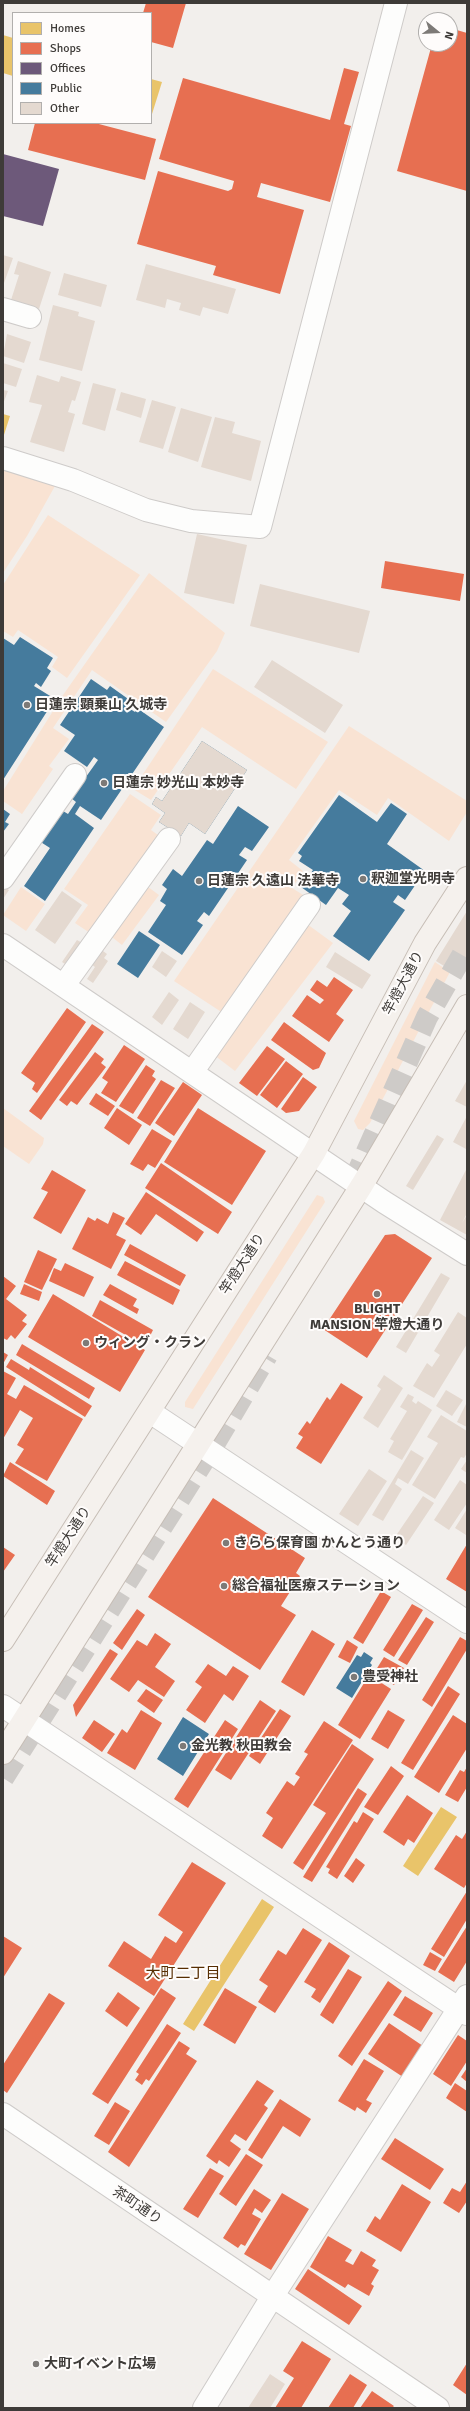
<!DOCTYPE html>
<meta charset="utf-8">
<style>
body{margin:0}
#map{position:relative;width:470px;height:2411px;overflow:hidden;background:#f2efec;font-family:Signika,sans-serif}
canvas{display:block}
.frame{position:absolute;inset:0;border:4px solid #3e3b38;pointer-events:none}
.legend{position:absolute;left:12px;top:12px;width:140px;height:112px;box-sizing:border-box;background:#fefcfb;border:1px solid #b1afad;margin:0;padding:5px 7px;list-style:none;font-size:12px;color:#3e3b38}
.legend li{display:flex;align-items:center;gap:8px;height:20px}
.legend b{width:20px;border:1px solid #b1afad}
.north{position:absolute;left:418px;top:12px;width:40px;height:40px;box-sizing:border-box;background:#fefcfb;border:1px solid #b1afad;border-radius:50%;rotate:108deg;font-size:11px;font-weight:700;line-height:16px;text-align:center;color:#3e3b38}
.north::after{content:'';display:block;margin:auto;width:14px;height:18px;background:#7d7a77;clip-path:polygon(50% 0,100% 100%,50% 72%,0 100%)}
</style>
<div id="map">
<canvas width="470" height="2411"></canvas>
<div class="frame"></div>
<ul class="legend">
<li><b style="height:11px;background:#e9c46a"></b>Homes</li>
<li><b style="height:11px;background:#e76f51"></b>Shops</li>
<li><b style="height:11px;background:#6d597a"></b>Offices</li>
<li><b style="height:11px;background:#457b9d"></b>Public</li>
<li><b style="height:11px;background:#e4d9d0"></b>Other</li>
</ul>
<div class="north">N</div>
</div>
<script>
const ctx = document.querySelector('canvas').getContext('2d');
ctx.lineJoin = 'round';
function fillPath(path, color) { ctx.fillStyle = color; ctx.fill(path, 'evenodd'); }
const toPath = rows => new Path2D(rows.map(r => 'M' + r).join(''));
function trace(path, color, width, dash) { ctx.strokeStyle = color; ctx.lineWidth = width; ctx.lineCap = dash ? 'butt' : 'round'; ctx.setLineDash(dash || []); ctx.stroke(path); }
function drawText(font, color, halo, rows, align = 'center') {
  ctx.font = font + ' Signika,"Noto Sans JP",sans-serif'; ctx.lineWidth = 4; ctx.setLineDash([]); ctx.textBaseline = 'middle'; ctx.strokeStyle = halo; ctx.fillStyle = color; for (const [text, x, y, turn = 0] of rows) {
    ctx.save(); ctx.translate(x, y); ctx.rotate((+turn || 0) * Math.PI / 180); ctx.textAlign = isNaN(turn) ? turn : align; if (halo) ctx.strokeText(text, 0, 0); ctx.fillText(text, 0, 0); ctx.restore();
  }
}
fillPath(toPath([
 [3,469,55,486,27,536,3,573],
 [48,515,140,575,67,678,52,667,58,657,18,630,13,637,3,631,3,585],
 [149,573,225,633,217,651,166,722,92,670,53,728,69,739,49,766,53,769,22,814,3,801,3,791,63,695],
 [213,669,328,742,296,789,202,727,151,800,133,789],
 [349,726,467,801,467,812,449,841,388,798,377,815,339,790,289,860,303,871,292,888,308,898,226,1015,174,981],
 [130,794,161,815,151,830,158,835,90,933,75,923,88,905,64,889],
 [144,884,159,895,122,945,108,934],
 [21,887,45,904,26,931,3,915],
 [307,924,333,943,235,1071,214,1055],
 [435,962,450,972,370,1123,363,1130,358,1129,354,1121],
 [3,1108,44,1138,43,1144,29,1164,3,1146],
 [317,1195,323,1197,325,1202,193,1409,185,1407,185,1402]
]), '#f9e3d3');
fillPath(toPath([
 [3,35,13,38,13,76,3,73],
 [151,79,162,82,152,114,151,114],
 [3,414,10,416,3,438],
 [441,1807,457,1817,418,1876,403,1866],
 [262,1899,274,1907,194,2031,183,2024]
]), '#e9c46a');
fillPath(toPath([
 [146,3,186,3,173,48,151,42,151,13,143,13],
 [450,28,467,33,467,191,397,171,432,44,450,44],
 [344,68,359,72,344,124,351,126,330,202,261,183,257,197,304,210,280,294,213,275,216,266,137,244,158,171,228,191,232,189,234,181,159,159,183,78,330,120],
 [35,123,95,123,156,139,145,180,28,150],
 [385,561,464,574,460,601,381,588],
 [334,977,353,990,336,1014,344,1020,329,1042,292,1016,307,995,320,1004,324,1000,310,990,317,980,327,987],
 [67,1008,86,1022,37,1093,32,1089,35,1083,21,1073],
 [284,1022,326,1053,319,1068,313,1070,271,1040],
 [92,1024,104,1032,41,1120,29,1111],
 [124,1045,145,1059,116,1102,101,1093,108,1082,102,1078],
 [267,1046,285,1059,257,1096,239,1083],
 [95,1052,104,1059,101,1063,106,1067,77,1105,71,1101,67,1106,59,1100],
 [286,1061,303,1074,277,1108,260,1095],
 [146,1065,155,1071,152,1076,156,1079,133,1114,119,1106],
 [303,1077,317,1087,299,1111,286,1113,281,1109],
 [161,1080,175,1088,150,1126,137,1118],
 [183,1082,202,1095,174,1136,155,1123],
 [96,1093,115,1106,108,1116,89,1104],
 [117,1108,142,1125,129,1145,104,1128],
 [198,1108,266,1151,232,1205,164,1162],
 [152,1129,172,1141,155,1168,148,1164,143,1171,130,1164],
 [161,1163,232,1212,218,1234,145,1188],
 [52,1170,86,1190,61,1234,33,1218,48,1192,41,1189],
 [146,1192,204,1232,197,1242,156,1214,141,1235,125,1224],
 [113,1212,125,1218,116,1235,126,1240,111,1269,72,1249,88,1217,95,1221,97,1218,108,1224],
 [395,1234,432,1258,367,1358,323,1329,385,1235],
 [130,1244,186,1275,180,1286,124,1255],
 [38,1250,57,1259,42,1290,24,1282],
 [125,1261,180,1290,173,1305,117,1275],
 [65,1263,94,1277,84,1297,49,1281,54,1268,61,1271],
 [3,1276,16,1286,6,1299,27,1315,22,1321,27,1324,15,1339,11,1335,7,1340,3,1338],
 [24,1284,42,1292,39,1301,20,1294],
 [110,1284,137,1299,133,1306,139,1309,137,1314,103,1295],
 [53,1294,145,1350,120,1392,28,1337],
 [100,1300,153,1330,145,1346,92,1316],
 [22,1344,95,1388,89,1399,16,1355],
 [3,1352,8,1355,3,1364],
 [11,1359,29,1370,30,1367,92,1406,85,1417,6,1367],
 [3,1371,16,1378,7,1394,16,1399,24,1385,83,1419,47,1481,15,1463,24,1449,17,1445,33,1418,20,1410,3,1439],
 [341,1383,363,1397,321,1464,296,1448,303,1437,298,1434,307,1421,310,1424,327,1397,330,1400],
 [10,1462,55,1491,47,1505,3,1476],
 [213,1498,305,1558,296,1573,300,1576,281,1606,296,1615,260,1670,148,1597],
 [467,1544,467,1592,446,1579],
 [3,1547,15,1555,3,1572],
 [381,1591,391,1597,363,1644,353,1638],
 [412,1604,423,1610,394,1657,383,1650],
 [137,1609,145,1615,122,1650,113,1643],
 [426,1617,434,1622,407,1665,398,1660],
 [312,1630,335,1644,304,1696,281,1682],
 [155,1633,171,1644,155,1667,175,1681,164,1697,138,1680,129,1692,110,1679,137,1640,147,1646],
 [460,1637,467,1641,467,1649,432,1707,422,1700],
 [347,1640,358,1647,350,1663,338,1657],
 [110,1649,118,1654,76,1717,73,1705],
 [384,1657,404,1668,394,1685,374,1673],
 [208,1664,226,1676,233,1666,249,1676,233,1701,224,1694,205,1723,186,1710,202,1687,195,1682],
 [369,1675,391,1689,360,1739,338,1725],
 [448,1686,460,1694,413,1770,401,1763],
 [146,1689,163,1700,154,1713,137,1701],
 [260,1700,276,1711,231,1780,215,1770],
 [280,1709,291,1716,260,1764,249,1756],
 [141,1710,162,1723,135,1770,107,1753,122,1729,127,1733],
 [388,1710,405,1720,388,1749,371,1739],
 [453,1715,467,1724,467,1748,439,1793,414,1777],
 [94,1720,115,1734,102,1752,82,1738],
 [225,1720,238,1729,188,1808,174,1799],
 [324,1721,353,1740,282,1849,262,1836,273,1818,266,1813,287,1781,294,1786,300,1777,295,1774,308,1754,304,1752],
 [352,1744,374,1759,303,1870,293,1863,326,1813,313,1805],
 [391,1766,404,1776,378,1815,364,1807],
 [467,1767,467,1787,458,1802,445,1795,460,1770,464,1772],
 [358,1788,367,1794,312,1882,303,1877],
 [407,1795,433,1813,414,1843,408,1839,404,1846,383,1832],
 [363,1812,374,1819,337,1879,328,1873,330,1869,326,1867,354,1821,357,1823],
 [467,1831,467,1883,464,1888,434,1869,456,1835,462,1839],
 [356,1858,365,1865,353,1883,344,1876],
 [192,1862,226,1883,154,1996,108,1966,124,1941,151,1959,165,1936,176,1943,183,1932,158,1915],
 [467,1891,467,1919,444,1957,431,1949],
 [467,1926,467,1961,454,1982,438,1972],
 [303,1928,322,1940,275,2013,258,2002,268,1986,259,1980,278,1950,286,1955],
 [3,1936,22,1948,3,1978],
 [329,1942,350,1956,320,2003,311,1997,316,1989,304,1982],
 [430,1952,442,1959,435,1971,423,1965],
 [348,1969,362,1977,333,2024,320,2015],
 [388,1981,402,1991,352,2066,338,2056],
 [161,1988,176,1998,108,2104,92,2094],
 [225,1988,257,2007,235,2044,203,2025],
 [118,1992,140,2008,127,2027,105,2011],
 [49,1993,65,2003,7,2093,3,2090,3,2065],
 [405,1996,433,2013,421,2032,393,2015],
 [389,2023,423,2046,403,2077,368,2054],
 [167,2024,181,2033,149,2081,146,2079,142,2085,135,2080,139,2074,136,2072],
 [458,2035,467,2041,467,2061,451,2086,433,2074],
 [179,2041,190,2048,186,2054,197,2061,129,2167,108,2152],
 [364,2059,384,2071,366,2100,372,2103,366,2113,357,2107,355,2111,338,2101],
 [467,2068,467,2082,461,2077],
 [257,2080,274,2091,264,2105,268,2108,246,2141,235,2134,230,2141,241,2149,229,2167,219,2160,217,2164,206,2156],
 [455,2083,467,2091,467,2112,446,2098],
 [280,2099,311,2119,300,2137,283,2126,262,2159,248,2150],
 [115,2102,130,2111,109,2145,94,2136],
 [395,2138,444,2169,430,2190,381,2159],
 [246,2154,263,2165,236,2206,219,2194],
 [210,2168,224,2176,198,2218,183,2209],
 [467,2181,467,2201,459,2213,443,2203,452,2188,460,2192],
 [402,2184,431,2202,401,2252,366,2231,375,2216,380,2220],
 [254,2189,271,2200,262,2213,255,2208,252,2214,261,2219,245,2246,241,2244,238,2248,223,2238],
 [282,2193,309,2209,271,2270,244,2254],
 [328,2236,352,2250,345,2261,353,2265,361,2251,376,2260,372,2266,379,2270,371,2284,374,2286,369,2296,348,2284,345,2288,310,2267],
 [308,2269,362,2306,349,2325,295,2289],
 [302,2341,331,2359,301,2408,275,2408,294,2378,283,2371],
 [467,2363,467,2395,453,2385],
 [350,2374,367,2385,353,2408,328,2408],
 [372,2391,394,2406,392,2408,360,2408]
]), '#e76f51');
fillPath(toPath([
 [3,154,59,169,43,226,3,216]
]), '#6d597a');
fillPath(toPath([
 [20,637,53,658,47,668,51,671,41,687,36,683,34,686,55,699,3,780,3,638,14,645],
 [91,679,107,690,110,686,131,701,127,707,135,712,137,708,164,727,101,820,80,806,75,814,94,828,45,901,24,886,50,848,36,839,58,808,68,814,76,802,71,798,98,760,94,757,87,767,64,751,75,735,60,725],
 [202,741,247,770,205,834,189,823,181,836,159,822,165,813,152,804,156,797,162,801],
 [339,795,377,822,391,803,407,814,387,844,425,871,405,900,398,895,393,902,405,910,369,961,333,936,351,911,342,904,349,895,338,888,326,905,301,887,313,870,299,861,302,856,298,853],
 [238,806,269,827,252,851,245,847,239,855,247,860,209,916,204,912,197,921,203,925,182,955,148,932,166,905,160,901,167,889,162,885,173,869,182,876,207,840,213,844],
 [3,809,10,814,5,822,9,824,3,832],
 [139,931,160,945,138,978,117,964],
 [364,1652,373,1658,370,1663,372,1665,352,1698,336,1688,357,1655,361,1657],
 [183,1717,209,1734,183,1776,157,1759]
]), '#457b9d');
fillPath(toPath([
 [3,255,13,258,4,283,3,283],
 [18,261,51,272,39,309,11,300,19,275,14,274],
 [146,264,236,289,228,314,203,307,200,316,179,310,181,303,167,299,165,308,136,300],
 [64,273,107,285,101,307,58,295],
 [53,305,79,312,78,316,95,321,82,371,39,360],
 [7,334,31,342,24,363,3,356],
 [3,363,22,369,16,387,3,383],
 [37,375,59,382,61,376,81,382,75,401,72,400,68,412,75,414,64,452,30,442,42,405,29,402],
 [93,383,116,389,105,431,82,424],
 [3,390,8,391,3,404],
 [121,392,146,399,141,418,116,410],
 [152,400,176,407,163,449,139,442],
 [181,408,212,417,198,462,168,452],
 [215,417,235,422,232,433,261,441,251,481,201,467],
 [197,534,247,545,234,604,184,593],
 [260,584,370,611,359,653,250,626],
 [272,660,343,705,325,733,254,687],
 [202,741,247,770,205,834,189,823,181,836,159,822,165,813,152,804,156,797,162,801],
 [3,886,9,890,3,899],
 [62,891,82,905,55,944,35,930],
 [467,911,467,965,460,976,436,961],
 [87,939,107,954,104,958,108,961,93,983,87,979,95,967,77,954,68,966,62,962,77,940,84,944],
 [162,951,177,961,166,977,152,967],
 [335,952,371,975,362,989,326,967],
 [169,992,179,1000,162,1025,152,1017],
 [190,1002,205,1012,188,1039,173,1029],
 [467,1080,467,1107,455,1101],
 [467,1116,467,1148,466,1149,453,1142],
 [437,1135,444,1139,413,1190,406,1186],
 [467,1168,467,1213,462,1223,467,1215,467,1235,440,1220],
 [441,1273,450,1278,406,1353,396,1347],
 [458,1312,467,1318,467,1344,434,1398,413,1386,427,1363,432,1367,440,1355,434,1351],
 [384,1375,403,1388,378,1428,363,1418,381,1389,377,1386],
 [446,1390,463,1400,452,1416,436,1406],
 [408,1394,414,1397,412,1401,416,1404,418,1401,432,1410,402,1460,388,1452,394,1441,390,1439,407,1411,400,1407],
 [467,1402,467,1427,457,1422],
 [441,1415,467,1431,467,1453,464,1458,461,1457,435,1499,412,1485,438,1443,427,1437],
 [411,1450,424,1458,408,1484,398,1478,395,1484,402,1489,383,1521,372,1515],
 [467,1460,467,1473,461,1469],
 [369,1469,387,1481,358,1526,339,1514],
 [460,1480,467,1485,467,1503,449,1530,434,1520],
 [423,1496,434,1503,406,1545,395,1537],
 [467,1509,467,1534,466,1535,455,1528],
 [270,2374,285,2384,270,2408,248,2408]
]), '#e4d9d0');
trace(toPath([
 [353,1183,427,1017,467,947],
 [3,1778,216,1441,267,1355]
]), '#cecbc8', 22, [22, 11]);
const minor = toPath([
 [3,309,30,317],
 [3,458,73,480,146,510,191,521,260,527,396,3],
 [3,878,75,775],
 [3,945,384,1202,467,1254],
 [64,985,169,839],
 [193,1071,309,905],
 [150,1412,467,1622],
 [3,1706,467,2014],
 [3,2114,438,2408],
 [204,2408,272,2297,467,1996]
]);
const major = toPath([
 [3,1640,314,1153,425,943,467,878],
 [3,1753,362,1185,467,1006]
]);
trace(minor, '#cecbc9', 24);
trace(major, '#c6bdb5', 24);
trace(minor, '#fdfdfc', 22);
trace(major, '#f5f1ed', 22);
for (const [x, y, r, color] of [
 [27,705,4,"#7d7a77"],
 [104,783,4,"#7d7a77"],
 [363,879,4,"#7d7a77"],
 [199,881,4,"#7d7a77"],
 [377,1294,4,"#7d7a77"],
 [86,1343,4,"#7d7a77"],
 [226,1543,4,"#7d7a77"],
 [224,1586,4,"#7d7a77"],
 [354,1677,4,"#7d7a77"],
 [183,1746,4,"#7d7a77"],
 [36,2364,4,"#7d7a77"]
]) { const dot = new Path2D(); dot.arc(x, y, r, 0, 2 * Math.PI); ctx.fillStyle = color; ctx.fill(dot); trace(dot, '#fefcfb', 1.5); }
drawText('bold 14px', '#3e3b38', '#fefcfb', [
 ["日蓮宗 顕乗山 久城寺",35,705],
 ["日蓮宗 妙光山 本妙寺",112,783],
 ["釈迦堂光明寺",371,879],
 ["日蓮宗 久遠山 法華寺",207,881],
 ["BLIGHT",377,1309,"center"],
 ["MANSION 竿燈大通り",377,1325,"center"],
 ["ウィング・クラン",94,1343],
 ["きらら保育園 かんとう通り",234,1543],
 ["総合福祉医療ステーション",232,1586],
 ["豊受神社",362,1677],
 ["金光教 秋田教会",191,1746],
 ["大町イベント広場",44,2364]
], 'left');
drawText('14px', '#3e3b38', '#fefcfb', [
 ["竿燈大通り",404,983,-62],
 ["竿燈大通り",243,1264,-57],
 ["竿燈大通り",69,1537,-57],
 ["茶町通り",137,2206,34]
]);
drawText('15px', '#572e02', '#fefcfb', [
 ["大町二丁目",183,1974]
]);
</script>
